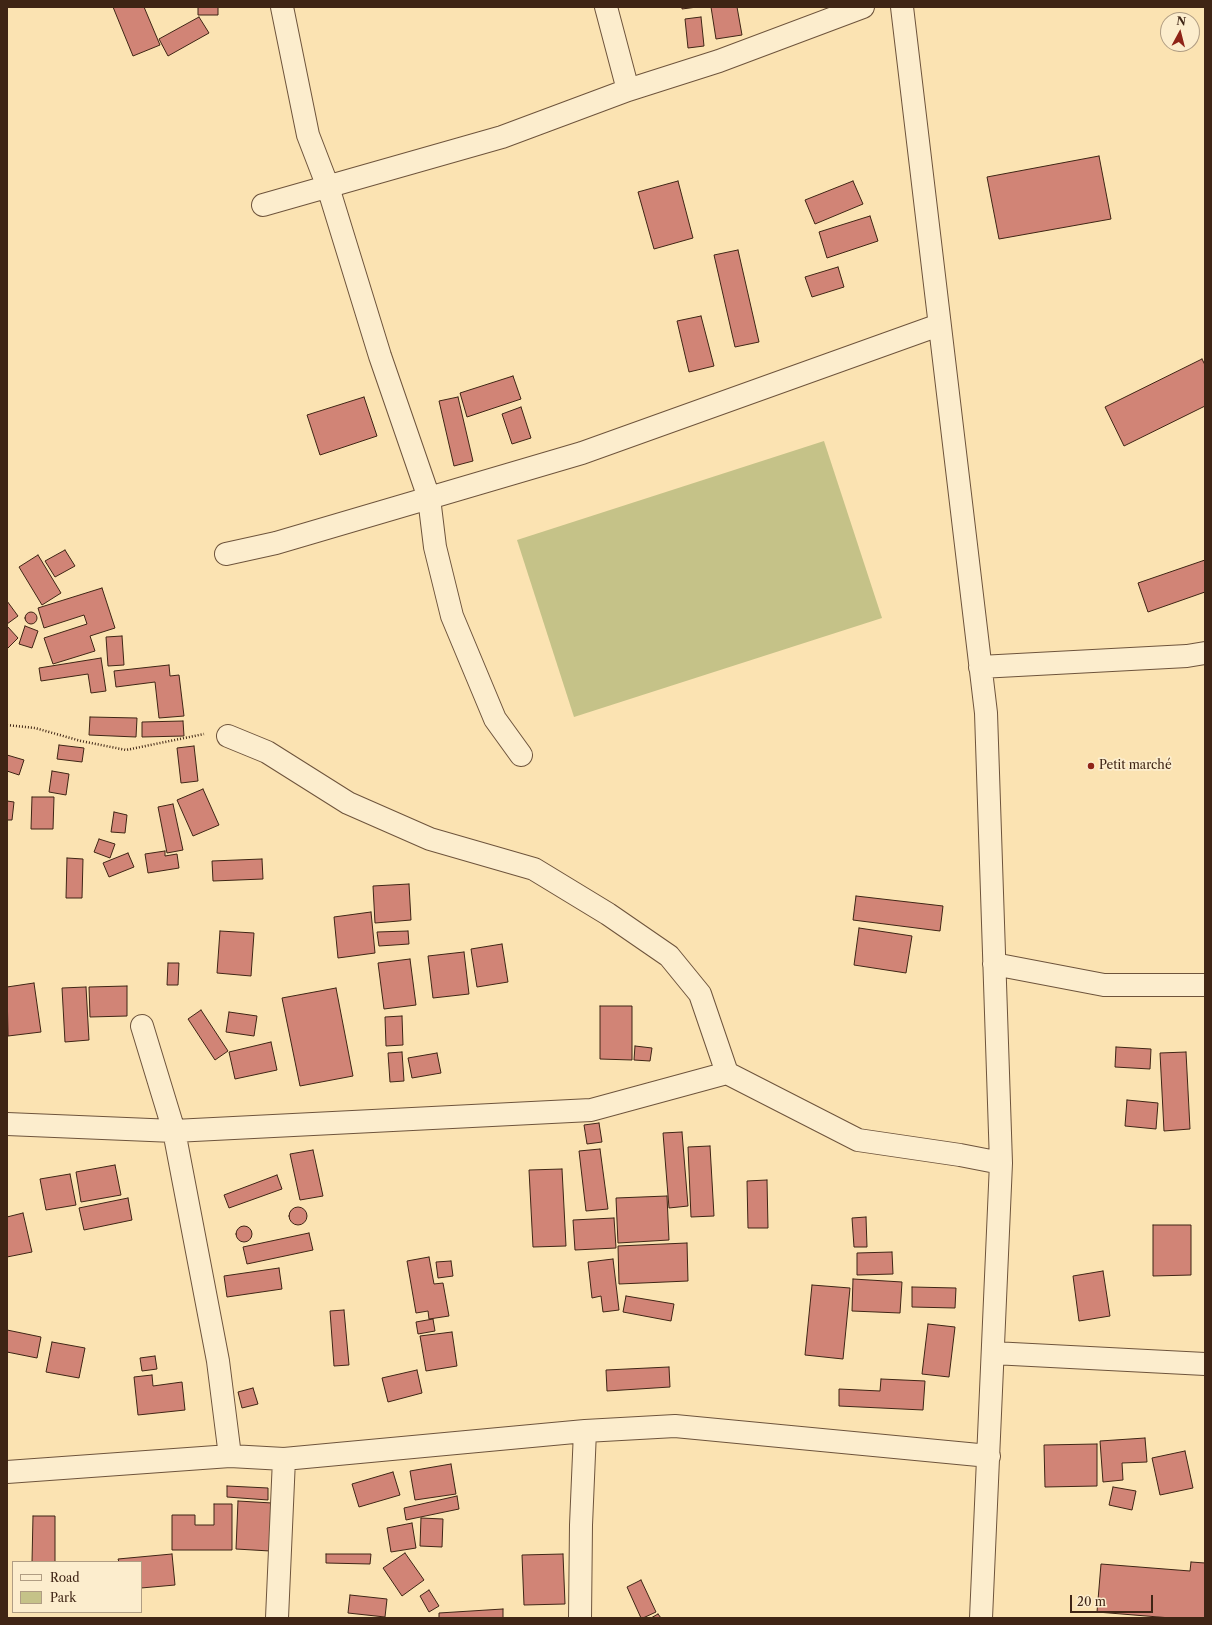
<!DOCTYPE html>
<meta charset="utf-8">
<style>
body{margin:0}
#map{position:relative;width:1212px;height:1625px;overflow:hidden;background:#fbe3b2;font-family:"Libre Caslon Text",serif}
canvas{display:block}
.frame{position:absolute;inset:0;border:8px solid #3f2515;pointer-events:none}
.legend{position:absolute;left:12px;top:1561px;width:130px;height:52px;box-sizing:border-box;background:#fcedcd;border:1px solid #b09d83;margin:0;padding:5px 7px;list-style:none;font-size:12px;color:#3f2515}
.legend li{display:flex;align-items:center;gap:8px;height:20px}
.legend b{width:20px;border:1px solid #b09d83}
.north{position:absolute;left:1160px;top:12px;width:40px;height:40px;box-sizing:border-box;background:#fcedcd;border:1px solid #b09d83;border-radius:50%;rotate:7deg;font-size:11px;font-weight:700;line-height:16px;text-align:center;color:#3f2515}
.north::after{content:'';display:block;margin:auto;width:14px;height:18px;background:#8f2418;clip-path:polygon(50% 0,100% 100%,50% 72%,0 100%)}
.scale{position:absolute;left:1070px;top:1595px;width:83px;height:18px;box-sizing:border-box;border:2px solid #3f2515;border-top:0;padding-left:5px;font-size:12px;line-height:14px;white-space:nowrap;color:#3f2515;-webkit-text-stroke:3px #fcedcd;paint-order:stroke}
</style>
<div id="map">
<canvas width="1212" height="1625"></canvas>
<div class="frame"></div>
<ul class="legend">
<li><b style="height:5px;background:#fcedcd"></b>Road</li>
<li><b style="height:11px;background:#c5c288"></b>Park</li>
</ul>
<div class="north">N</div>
<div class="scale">20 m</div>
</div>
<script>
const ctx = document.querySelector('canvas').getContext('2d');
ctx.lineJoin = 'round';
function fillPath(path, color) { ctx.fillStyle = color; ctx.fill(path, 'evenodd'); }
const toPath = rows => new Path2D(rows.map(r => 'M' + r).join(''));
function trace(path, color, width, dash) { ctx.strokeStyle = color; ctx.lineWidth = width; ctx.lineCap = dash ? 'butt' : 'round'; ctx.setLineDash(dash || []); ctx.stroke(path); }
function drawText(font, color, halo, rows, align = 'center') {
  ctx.font = font + ' "Libre Caslon Text",serif'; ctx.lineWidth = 3.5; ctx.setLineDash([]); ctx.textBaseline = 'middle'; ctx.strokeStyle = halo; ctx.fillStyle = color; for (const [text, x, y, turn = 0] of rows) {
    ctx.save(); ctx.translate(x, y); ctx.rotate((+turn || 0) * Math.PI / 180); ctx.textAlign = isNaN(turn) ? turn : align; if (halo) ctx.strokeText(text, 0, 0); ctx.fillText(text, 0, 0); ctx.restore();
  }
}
fillPath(toPath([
 [824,441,882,618,574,717,517,540]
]), '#c5c288');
const building = toPath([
 [113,7,144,7,160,45,133,56,113,7],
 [198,7,218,7,218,15,198,15,198,7],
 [682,7,697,7,682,9,682,7],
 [711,7,737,7,742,35,716,39,711,7],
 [199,17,209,33,168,56,159,39,199,17],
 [701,17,704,46,688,48,685,19,701,17],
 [1099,156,1111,219,999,239,987,177,1099,156],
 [678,181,693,238,654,249,638,192,678,181],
 [853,181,863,204,815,224,805,200,853,181],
 [870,216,878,241,827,258,819,232,870,216],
 [738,250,759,342,735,347,714,255,738,250],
 [838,267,844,287,812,297,805,277,838,267],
 [701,316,714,366,689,372,677,321,701,316],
 [1202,359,1205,365,1205,406,1124,446,1105,407,1202,359],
 [513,376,521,399,467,417,460,393,513,376],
 [364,397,377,436,320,455,307,415,364,397],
 [458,397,473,461,454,466,439,401,458,397],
 [521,407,531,438,512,444,502,414,521,407],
 [65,550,75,566,55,577,45,561,65,550],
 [38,555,61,593,42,605,19,567,38,555],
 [1205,560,1205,592,1148,612,1138,583,1205,560],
 [102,588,115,628,90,636,95,651,53,664,44,638,87,624,84,615,44,628,38,608,102,588],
 [7,601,18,616,7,624,7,601],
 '25 618a6 6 0 1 1 12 0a6 6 0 1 1-12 0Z',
 [7,626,18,638,7,649,7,626],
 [25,626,38,631,32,648,19,644,25,626],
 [122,636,124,665,108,666,106,637,122,636],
 [101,658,106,691,91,693,88,674,41,681,39,668,101,658],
 [169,665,170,676,179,675,184,716,159,718,155,682,116,687,114,671,169,665],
 [90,717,137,718,136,737,89,735,90,717],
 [183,721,184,736,142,737,142,722,183,721],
 [59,745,84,748,82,762,57,759,59,745],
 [194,746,198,781,181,783,177,748,194,746],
 [7,755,24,760,19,775,7,771,7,755],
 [52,771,69,774,66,795,49,792,52,771],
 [203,789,219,825,193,836,177,800,203,789],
 [32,797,54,797,53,829,31,829,32,797],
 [7,801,14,802,12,820,7,820,7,801],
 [173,804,183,850,167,853,158,807,173,804],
 [114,812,127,815,125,833,111,832,114,812],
 [99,839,115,844,110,858,94,852,99,839],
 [165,851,165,856,177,854,179,868,148,873,145,854,165,851],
 [128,853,134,867,109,877,103,863,128,853],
 [67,858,83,859,82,898,66,898,67,858],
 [262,859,263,879,213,881,212,861,262,859],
 [409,884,411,920,375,923,373,886,409,884],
 [856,896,943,906,940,931,853,920,856,896],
 [371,912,375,953,338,958,334,917,371,912],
 [859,928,912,936,906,973,854,965,859,928],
 [220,931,254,933,251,976,217,973,220,931],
 [408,931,409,944,379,946,377,932,408,931],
 [502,944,508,982,477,987,471,949,502,944],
 [464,952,469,994,433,998,428,956,464,952],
 [410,959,416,1005,384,1009,378,963,410,959],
 [168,963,179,963,178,985,167,985,168,963],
 [34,983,41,1032,8,1036,7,987,34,983],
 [127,986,127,1016,90,1017,89,987,127,986],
 [86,987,89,1040,65,1042,62,988,86,987],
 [336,988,353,1076,300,1086,282,998,336,988],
 [600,1006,632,1006,632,1060,600,1059,600,1006],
 [201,1010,228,1051,215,1060,188,1019,201,1010],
 [229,1012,257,1016,254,1036,226,1032,229,1012],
 [402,1016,403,1045,386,1046,385,1017,402,1016],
 [271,1042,277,1070,235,1079,229,1052,271,1042],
 [635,1046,652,1048,650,1061,634,1060,635,1046],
 [1116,1047,1151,1049,1150,1069,1115,1067,1116,1047],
 [402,1052,404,1081,390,1082,388,1053,402,1052],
 [1186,1052,1190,1129,1164,1131,1160,1053,1186,1052],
 [437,1053,441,1073,412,1078,408,1058,437,1053],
 [1127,1100,1158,1103,1156,1129,1125,1126,1127,1100],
 [599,1123,602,1142,587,1144,584,1125,599,1123],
 [682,1132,688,1206,669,1208,663,1133,682,1132],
 [710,1146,714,1216,691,1217,688,1147,710,1146],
 [600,1149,608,1209,586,1211,579,1151,600,1149],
 [313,1150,323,1196,300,1200,290,1154,313,1150],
 [115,1165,121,1195,81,1202,76,1172,115,1165],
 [562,1169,566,1246,533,1247,529,1170,562,1169],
 [70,1174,76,1205,46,1210,40,1179,70,1174],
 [277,1175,282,1189,229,1208,224,1195,277,1175],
 [767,1180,768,1228,748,1228,747,1181,767,1180],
 [667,1196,669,1240,618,1243,616,1198,667,1196],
 [128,1198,132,1220,84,1230,79,1208,128,1198],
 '289 1216a9 9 0 1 1 18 0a9 9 0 1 1-18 0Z',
 [23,1213,32,1252,7,1257,7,1217,23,1213],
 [866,1217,867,1247,854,1247,852,1218,866,1217],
 [614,1218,616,1248,575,1250,573,1220,614,1218],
 [1153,1225,1191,1225,1191,1275,1153,1276,1153,1225],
 '236 1234a8 8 0 1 1 16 0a8 8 0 1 1-16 0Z',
 [309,1233,313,1250,247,1264,243,1247,309,1233],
 [687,1243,688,1281,619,1284,618,1246,687,1243],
 [892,1252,893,1274,857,1275,857,1253,892,1252],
 [429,1257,434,1284,443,1283,449,1316,429,1319,428,1311,416,1313,407,1261,429,1257],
 [613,1259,619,1310,603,1312,601,1296,592,1298,588,1262,613,1259],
 [451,1261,453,1276,438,1278,436,1262,451,1261],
 [279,1268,282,1289,227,1297,224,1276,279,1268],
 [1103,1271,1110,1316,1079,1321,1073,1276,1103,1271],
 [853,1279,902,1282,900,1313,852,1311,853,1279],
 [812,1285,850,1288,843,1359,805,1355,812,1285],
 [912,1287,956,1288,955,1308,912,1307,912,1287],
 [626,1296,674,1304,671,1321,623,1312,626,1296],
 [344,1310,349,1365,334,1366,330,1311,344,1310],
 [433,1319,435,1331,418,1334,416,1322,433,1319],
 [928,1324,955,1327,949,1377,922,1374,928,1324],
 [7,1330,41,1337,37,1358,7,1352,7,1330],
 [452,1332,457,1366,426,1371,420,1336,452,1332],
 [52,1342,85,1348,79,1378,46,1372,52,1342],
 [155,1356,157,1369,142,1371,140,1358,155,1356],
 [669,1367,670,1387,607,1391,606,1370,669,1367],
 [417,1370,422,1393,388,1402,382,1378,417,1370],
 [152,1375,153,1386,182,1382,185,1410,138,1415,134,1377,152,1375],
 [881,1379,925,1381,923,1410,839,1406,839,1389,880,1391,881,1379],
 [253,1388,258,1404,242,1408,238,1392,253,1388],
 [1145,1438,1147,1462,1122,1463,1123,1480,1103,1482,1100,1441,1145,1438],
 [1097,1444,1097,1486,1045,1487,1044,1445,1097,1444],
 [1185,1451,1193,1488,1160,1495,1152,1458,1185,1451],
 [451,1464,456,1494,415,1500,410,1471,451,1464],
 [393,1472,400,1495,359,1507,352,1484,393,1472],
 [227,1486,268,1488,268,1500,227,1497,227,1486],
 [1113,1487,1136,1491,1132,1510,1109,1505,1113,1487],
 [457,1496,459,1509,406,1520,404,1508,457,1496],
 [238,1501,272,1503,270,1551,236,1549,238,1501],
 [214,1504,232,1504,232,1550,172,1550,172,1515,195,1515,195,1525,214,1525,214,1504],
 [33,1516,55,1516,55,1562,32,1562,33,1516],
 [421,1518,443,1519,442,1547,420,1546,421,1518],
 [412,1523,416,1548,391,1552,387,1528,412,1523],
 [405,1553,424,1580,402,1596,383,1568,405,1553],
 [172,1554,175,1585,141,1588,141,1562,119,1562,118,1559,172,1554],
 [326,1554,371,1554,370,1564,326,1563,326,1554],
 [563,1554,565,1604,524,1605,522,1555,563,1554],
 [1191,1562,1205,1563,1205,1618,1171,1618,1097,1612,1101,1564,1190,1571,1191,1562],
 [641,1580,656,1612,643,1618,641,1618,627,1587,641,1580],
 [429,1590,439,1606,429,1612,420,1596,429,1590],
 [350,1595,387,1599,385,1617,348,1613,350,1595],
 [503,1609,503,1618,439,1618,439,1613,503,1609],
 [658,1614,661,1618,651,1618,658,1614]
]);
fillPath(building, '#d18476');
trace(building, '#3f2515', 1);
const street = toPath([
 [282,7,308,135,328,187,380,356,429,498,435,547,452,616,495,719,521,755],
 [606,7,628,90],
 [902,7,986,713,1001,1163,981,1618],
 [263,205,502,137,628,90,719,61,863,7],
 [226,554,276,543,582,453,939,325],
 [980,667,1187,656,1205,653],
 [228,736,267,752,348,803,430,839,534,869,608,914,669,956,700,994,727,1073],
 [994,964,1104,985,1205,985],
 [142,1026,174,1131,218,1361,230,1456],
 [7,1124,174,1131,591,1110,727,1073,858,1140,960,1155,1001,1163],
 [993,1353,1205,1364],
 [7,1472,230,1456,284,1459,585,1431,675,1426,989,1456],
 [277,1618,284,1459],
 [580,1618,581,1525,585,1431]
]);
trace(street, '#6e543c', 24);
trace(toPath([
 [7,725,35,728,81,741,126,750,204,734]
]), '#3f2515', 2.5, [1, 2]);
trace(street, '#fcedcd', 22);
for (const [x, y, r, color] of [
 [1091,766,4,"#8f2418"]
]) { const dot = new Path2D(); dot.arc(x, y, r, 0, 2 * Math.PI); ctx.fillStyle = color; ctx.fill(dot); trace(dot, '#fcedcd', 1.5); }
drawText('12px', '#3f2515', '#fcedcd', [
 ["Petit marché",1099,766]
], 'left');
</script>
